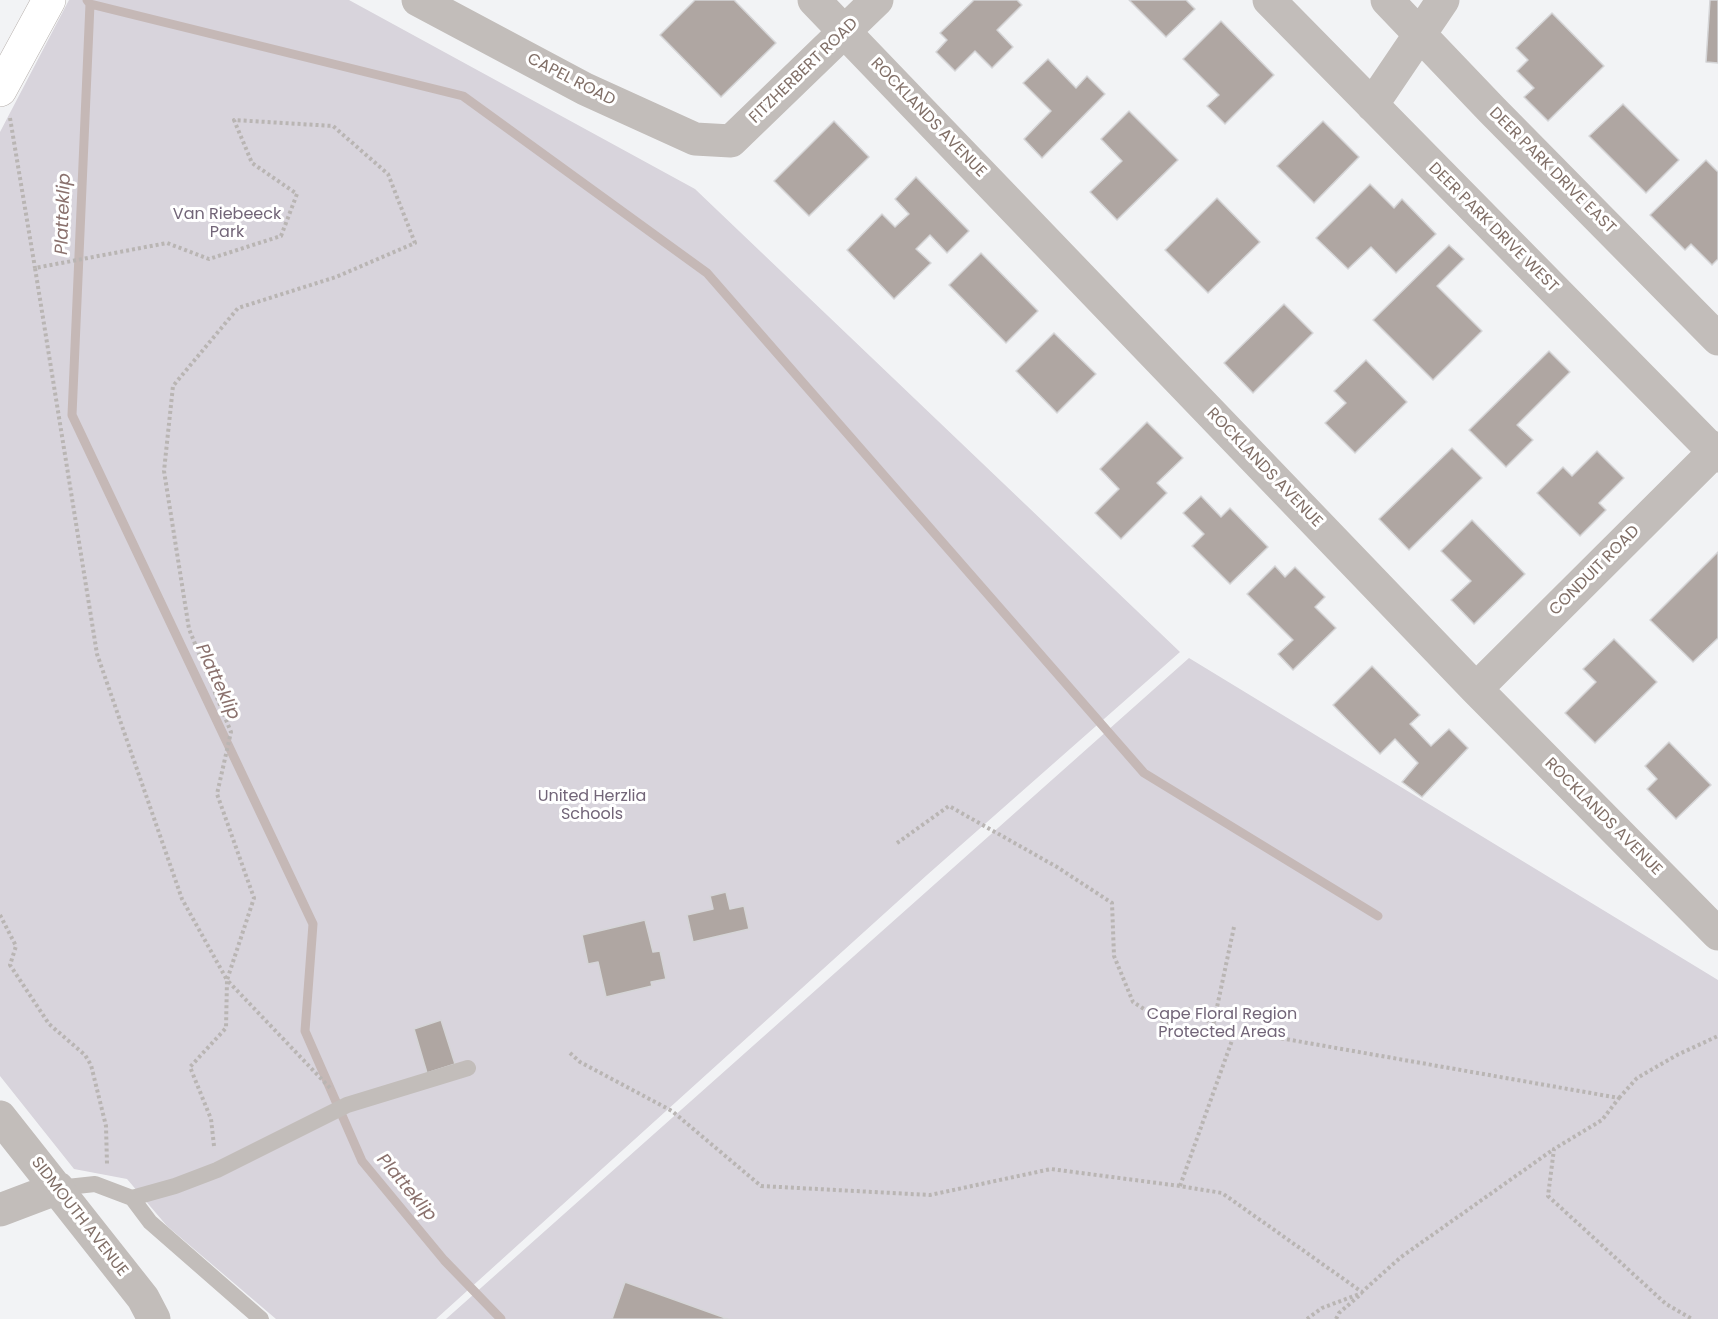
<!DOCTYPE html>
<style>
body{margin:0}
canvas{display:block;background:#f2f3f5}
</style>
<canvas width="1718" height="1319"></canvas>
<script>
const ctx = document.querySelector('canvas').getContext('2d');
ctx.lineJoin = 'round';
function fillPath(path, color) { ctx.fillStyle = color; ctx.fill(path, 'evenodd'); }
const toPath = rows => new Path2D(rows.map(r => 'M' + r).join(''));
function trace(path, color, width, dash) { ctx.strokeStyle = color; ctx.lineWidth = width; ctx.lineCap = dash ? 'butt' : 'round'; ctx.setLineDash(dash || []); ctx.stroke(path); }
function drawText(font, color, halo, rows, align = 'center') {
  ctx.font = font + ' Poppins,sans-serif'; ctx.lineWidth = 6; ctx.setLineDash([]); ctx.textBaseline = 'middle'; ctx.strokeStyle = halo; ctx.fillStyle = color; for (const [text, x, y, turn = 0] of rows) {
    ctx.save(); ctx.translate(x, y); ctx.rotate((+turn || 0) * Math.PI / 180); ctx.textAlign = isNaN(turn) ? turn : align; if (halo) ctx.strokeText(text, 0, 0); ctx.fillText(text, 0, 0); ctx.restore();
  }
}
fillPath(toPath([
 [69,0,349,0,695,189,1180,652,927,875,436,1319,276,1319,167,1226,127,1179,74,1169,0,1076,0,132],
 [1189,658,1718,980,1718,1319,446,1319]
]), '#d8d4dc');
trace(toPath([
 [87,0,90,4,72,415,313,924,305,1031,362,1161,444,1260,501,1319],
 [90,4,463,96,707,273,1144,773,1378,916]
]), '#c5b8b6', 9);
const building = toPath([
 [695,0,734,0,776,43,721,97,660,35,695,0],
 [974,0,1017,0,1022,5,997,30,1013,47,992,68,975,51,955,71,936,52,947,40,940,33,974,0],
 [1129,0,1186,0,1195,9,1166,37,1129,0],
 [1710,0,1718,0,1718,63,1706,62,1710,0],
 [1552,13,1604,66,1548,121,1524,97,1534,88,1517,71,1528,60,1516,48,1552,13],
 [1221,21,1274,75,1225,124,1207,106,1219,95,1183,59,1221,21],
 [1048,59,1076,88,1087,76,1105,94,1042,158,1024,139,1051,111,1023,83,1048,59],
 [1623,104,1679,160,1646,193,1589,136,1623,104],
 [1129,111,1178,160,1117,220,1090,192,1122,161,1101,139,1129,111],
 [834,121,869,157,809,216,774,181,834,121],
 [1323,121,1359,157,1314,203,1277,166,1323,121],
 [1706,160,1718,172,1718,259,1712,265,1691,244,1685,250,1650,215,1706,160],
 [916,177,969,231,947,253,930,235,916,249,931,263,894,299,847,250,882,214,895,227,909,214,895,199,916,177],
 [1370,184,1394,208,1402,199,1436,234,1396,273,1371,247,1348,269,1316,238,1370,184],
 [1217,198,1260,242,1208,293,1165,250,1217,198],
 [1449,245,1464,259,1437,286,1482,331,1433,380,1373,320,1449,245],
 [981,253,1038,311,1006,343,949,285,981,253],
 [1284,304,1313,333,1253,393,1224,363,1284,304],
 [1054,333,1096,374,1057,413,1016,371,1054,333],
 [1549,351,1570,372,1517,425,1533,440,1506,467,1469,430,1549,351],
 [1366,360,1407,402,1355,453,1325,423,1346,403,1334,391,1366,360],
 [1147,422,1183,458,1157,483,1167,493,1121,539,1095,513,1119,489,1100,469,1147,422],
 [1452,448,1482,478,1409,550,1379,519,1452,448],
 [1597,451,1624,478,1599,503,1606,510,1580,536,1537,493,1563,467,1572,476,1597,451],
 [1201,496,1221,517,1230,508,1268,547,1230,584,1192,546,1204,534,1183,513,1201,496],
 [1472,520,1525,574,1474,624,1451,600,1471,581,1441,551,1472,520],
 [1718,552,1718,638,1693,662,1650,620,1718,552],
 [1275,566,1285,577,1295,567,1325,597,1315,607,1336,628,1293,670,1278,654,1293,640,1247,594,1275,566],
 [1614,639,1657,682,1595,743,1565,713,1596,682,1583,669,1614,639],
 [1372,666,1420,715,1410,724,1431,746,1449,729,1468,748,1422,797,1402,782,1418,763,1395,739,1380,754,1333,705,1372,666],
 [1669,742,1711,785,1676,819,1647,789,1657,779,1645,766,1669,742],
 [726,892,730,909,744,906,749,929,693,942,687,915,713,909,710,896,726,892],
 [645,920,653,952,660,951,666,979,651,982,652,986,606,997,598,962,588,964,582,935,645,920],
 [441,1020,455,1064,427,1073,414,1029,441,1020],
 [625,1282,728,1319,612,1319,625,1282]
]);
fillPath(building, '#afa6a2');
trace(building, '#d5d5d7', 1.5);
const secondary = toPath([
 [0,90,49,0]
]);
trace(secondary, '#b7b0ad', 34);
trace(toPath([
 [10,118,35,268],
 [897,843,949,806,1057,867,1112,903,1114,956,1133,1002,1169,1025,1174,1013,1195,1008,1213,1026],
 [0,915,16,946,10,965,49,1024,85,1055,91,1065,106,1126,107,1164],
 [1234,927,1213,1026,1235,1032],
 [570,1053,580,1062,672,1111,761,1186,930,1195,1051,1169,1180,1186,1222,1193,1362,1292,1401,1257,1554,1149],
 [1619,1098,1637,1078,1677,1055,1718,1036],
 [214,1146,211,1119,190,1067,226,1028,227,980,182,899,97,654,35,268,167,243,209,259,281,236,297,194,252,163,234,120,333,126,388,174,415,243,336,277,238,308,173,386,164,471,189,629,231,732,217,794,254,898,227,980,330,1088],
 [1180,1186,1235,1032,1274,1037,1619,1098,1602,1120,1554,1149,1548,1196,1666,1304,1692,1319],
 [1307,1319,1322,1308,1362,1293],
 [1336,1319,1339,1313,1360,1295]
]), '#b9b5b3', 4, [3, 3]);
trace(toPath([
 [58,1188,95,1184,132,1198,150,1222,261,1319],
 [132,1198,175,1186,217,1170,347,1105,468,1068]
]), '#c2bdba', 16);
trace(toPath([
 [418,0,585,89,695,139,731,141,877,0],
 [814,0,1476,689,1718,934],
 [1269,0,1718,456],
 [1387,0,1492,110,1718,339],
 [1372,105,1443,0],
 [1476,689,1718,448],
 [0,1117,143,1298,154,1319],
 [0,1210,58,1188]
]), '#c2bdba', 33);
trace(secondary, '#fff', 33);
drawText('16px', '#816f67', '#fff', [
 ["FITZHERBERT ROAD",804,71,-44],
 ["CAPEL ROAD",571,80,27],
 ["ROCKLANDS AVENUE",928,118,46],
 ["DEER PARK DRIVE EAST",1552,171,45],
 ["DEER PARK DRIVE WEST",1493,228,45],
 ["ROCKLANDS AVENUE",1264,468,46],
 ["CONDUIT ROAD",1595,571,-45],
 ["ROCKLANDS AVENUE",1603,817,45],
 ["SIDMOUTH AVENUE",79,1217,52]
]);
drawText('16px', '#726578', '#fff', [
 ["Van Riebeeck",227,215],
 ["Park",227,233],
 ["United Herzlia",592,797],
 ["Schools",592,815],
 ["Cape Floral Region",1222,1015],
 ["Protected Areas",1222,1033]
]);
drawText('italic 18px', '#8a716d', '#fff', [
 ["Platteklip",64,214,-88],
 ["Platteklip",217,682,65],
 ["Platteklip",406,1188,50]
]);
</script>
